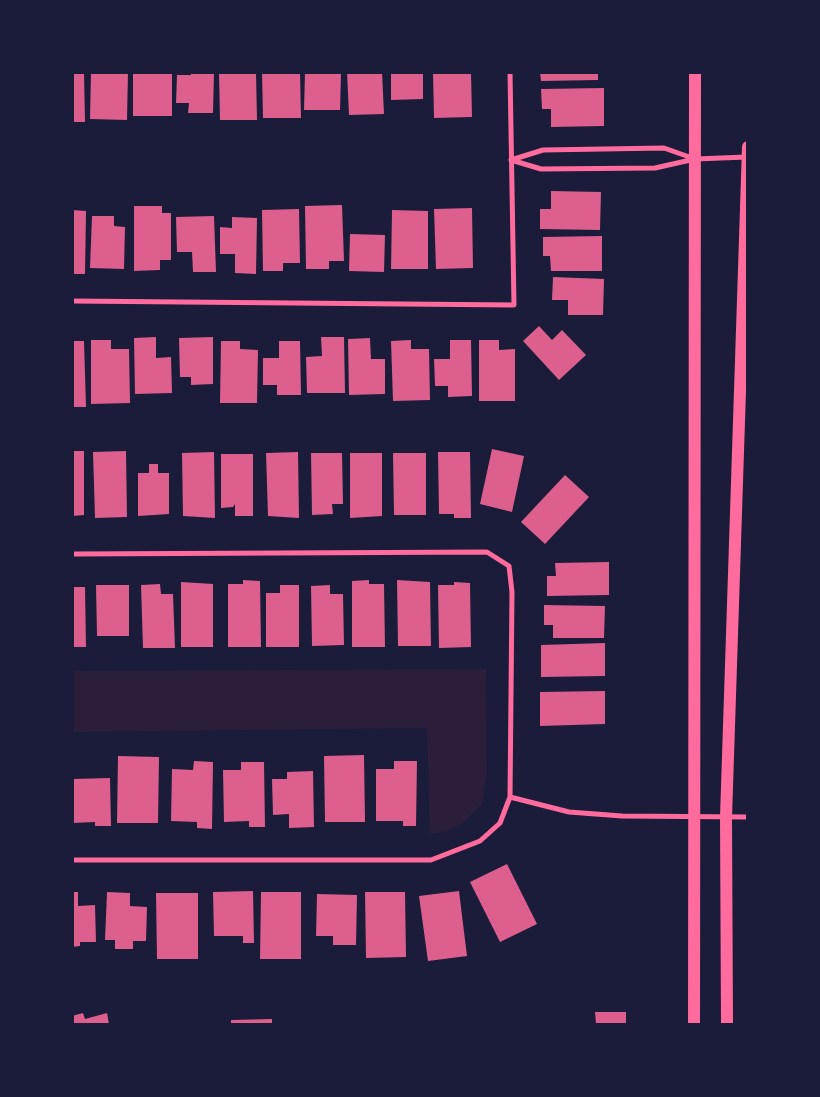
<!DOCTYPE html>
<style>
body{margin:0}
#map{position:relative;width:820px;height:1097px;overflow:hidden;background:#1b1b3a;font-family:"PT Sans",sans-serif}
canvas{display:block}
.frame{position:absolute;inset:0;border:74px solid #1b1b3a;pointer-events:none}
</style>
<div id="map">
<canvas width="820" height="1097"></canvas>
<div class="frame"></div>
</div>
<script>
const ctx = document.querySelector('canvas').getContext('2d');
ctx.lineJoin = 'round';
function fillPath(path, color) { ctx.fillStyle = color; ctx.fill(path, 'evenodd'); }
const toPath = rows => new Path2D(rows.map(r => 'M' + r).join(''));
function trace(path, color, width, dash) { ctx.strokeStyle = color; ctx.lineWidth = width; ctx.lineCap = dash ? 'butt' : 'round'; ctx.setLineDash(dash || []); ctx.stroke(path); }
fillPath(toPath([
 [486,669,487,772,482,804,463,823,447,831,430,834,427,728,73,732,73,671]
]), '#2a1e3b');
fillPath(toPath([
 [72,72,84,72,85,122,72,122],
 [91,72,128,72,127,120,90,119],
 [133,72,172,72,172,116,133,116],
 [191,72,214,72,213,113,188,113,189,103,176,103,177,75,191,75],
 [219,72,256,72,257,120,220,120],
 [262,72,300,72,301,118,263,118],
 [305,72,341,74,340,110,304,110],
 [347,72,382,72,384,114,349,115],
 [391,72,423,72,423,99,391,100],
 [433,72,471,72,472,117,434,118],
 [540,72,598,72,598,80,541,81],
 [604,88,604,126,551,127,551,109,542,109,541,89],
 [551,191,601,192,600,230,540,229,540,209,551,209],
 [342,205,344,261,329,261,329,269,306,269,305,206],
 [134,206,162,206,162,213,171,213,171,260,160,260,160,270,134,271],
 [472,208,473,268,436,269,434,209],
 [299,209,300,263,283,263,283,271,263,271,262,210],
 [72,210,86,211,85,274,72,274],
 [392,210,428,211,428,269,391,269],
 [92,216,114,216,114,226,125,227,124,269,90,268],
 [214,216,216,272,193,272,192,252,177,252,176,217],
 [232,217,257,218,256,274,235,273,235,254,220,254,220,227,232,228],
 [350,234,385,235,384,272,349,271],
 [602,236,602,271,551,271,550,256,543,256,543,237],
 [553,277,604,279,603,315,568,315,568,300,552,300],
 [539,326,552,340,562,330,586,355,559,380,523,341],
 [156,337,156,358,171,357,172,393,135,394,134,338],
 [213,337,213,384,191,385,191,377,180,377,179,338],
 [321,337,344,337,345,393,307,393,306,357,322,356],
 [370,338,371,359,385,359,385,394,349,395,348,339],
 [91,340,111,340,111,349,129,349,130,403,91,404],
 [411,340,411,349,429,349,430,400,393,401,391,341],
 [450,340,471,340,472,396,448,397,448,386,435,386,434,359,450,359],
 [479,340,499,340,499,350,515,349,515,401,479,401],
 [72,341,84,341,86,407,72,407],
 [221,341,240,341,240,349,258,350,257,403,220,403],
 [279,341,300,341,301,395,277,395,277,385,263,385,263,358,279,358],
 [492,449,524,456,512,512,480,504],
 [72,451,84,451,84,515,72,516],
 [126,451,127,517,95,518,93,452],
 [214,452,215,518,183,516,182,453],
 [298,452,299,518,268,516,266,453],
 [438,452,470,452,471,518,454,518,454,514,439,514],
 [311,453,342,453,343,504,332,504,333,514,312,515],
 [350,453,382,453,382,516,350,518],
 [393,453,426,453,426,515,394,515],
 [221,454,253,454,253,516,235,516,235,504,233,507,221,508],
 [149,464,158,464,158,473,169,473,169,514,138,516,138,473,149,473],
 [565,475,589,497,545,544,521,522],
 [609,562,609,595,547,596,547,576,556,576,555,563],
 [243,580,260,581,261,647,228,647,228,584,243,584],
 [369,580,369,584,384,584,385,647,352,647,352,581],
 [397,580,430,582,431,646,398,646],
 [181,582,213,584,213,647,181,647],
 [454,582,470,583,471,647,439,648,438,585,454,585],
 [160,584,161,594,173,594,175,648,143,648,141,585],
 [96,585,129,585,129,636,97,636],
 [280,585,299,585,299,647,266,647,266,593,280,593],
 [330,585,330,594,343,594,344,645,312,646,311,586],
 [72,587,85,587,86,647,72,647],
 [544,605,605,606,604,638,553,638,553,625,544,625],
 [605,643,605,676,541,677,541,645],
 [605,691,605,724,540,726,540,692],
 [364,755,365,822,325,822,324,756],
 [118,756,159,757,158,823,117,823],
 [194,761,213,762,212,829,197,828,197,822,171,821,172,769,193,770],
 [394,761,417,761,416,826,403,826,403,821,376,821,376,769,394,769],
 [241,762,264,762,265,827,249,827,249,821,224,822,223,770,241,770],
 [313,771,314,827,289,828,289,814,273,815,272,779,287,779,287,772],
 [110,778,111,826,95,826,95,822,72,823,72,779],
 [507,864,537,924,500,942,470,882],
 [253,891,254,943,243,943,243,936,214,936,213,892],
 [459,891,467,956,428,961,419,896],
 [72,892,78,892,78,906,95,905,96,942,80,942,80,946,72,947],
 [107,892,130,893,130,906,147,907,146,941,133,941,133,949,115,949,115,940,105,940],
 [261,892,301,892,301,959,260,959],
 [365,892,405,892,406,957,366,958],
 [156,893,198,893,198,959,157,959],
 [317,894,357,895,356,945,333,945,333,936,316,936],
 [595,1012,626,1012,626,1024,596,1024],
 [83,1013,85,1019,107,1013,109,1024,72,1024,72,1016],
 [272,1019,272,1024,231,1024,231,1020]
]), '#dd5f8e');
trace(toPath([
 [511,160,541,169,655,168,695,159,747,157],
 [511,160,543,150,664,148,695,159],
 [72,301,514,305,510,72],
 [72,554,487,552,509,566,512,592,510,797,500,823,480,841,431,860,72,860],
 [510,797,569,812,622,816,748,817]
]), '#ff6b9d', 5);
trace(toPath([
 [694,1024,695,72],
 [727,1024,726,817,748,147]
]), '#ff6b9d', 12);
</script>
